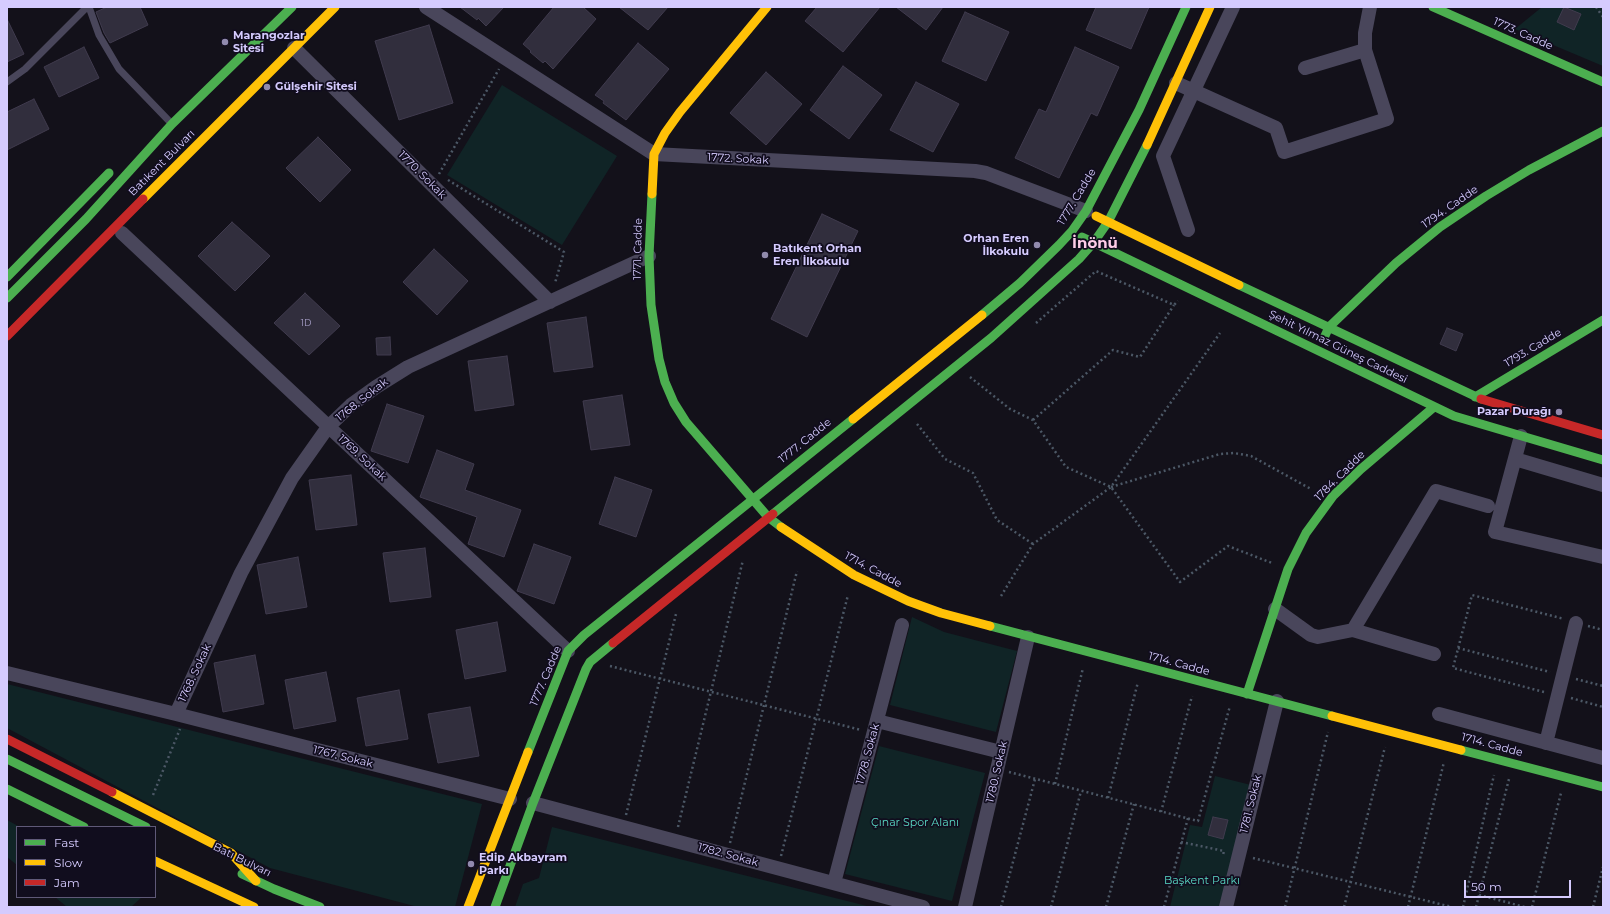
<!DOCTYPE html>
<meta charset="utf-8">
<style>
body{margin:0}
#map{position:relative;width:1610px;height:914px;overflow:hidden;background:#13111a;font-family:Montserrat,sans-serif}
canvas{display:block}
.frame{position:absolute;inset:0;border:8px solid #d5cbfe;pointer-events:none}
.legend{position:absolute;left:16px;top:826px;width:140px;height:72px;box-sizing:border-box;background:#110d1e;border:1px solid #5f5978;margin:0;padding:5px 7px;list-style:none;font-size:12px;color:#d5cbfe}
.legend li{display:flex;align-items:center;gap:8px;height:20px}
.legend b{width:20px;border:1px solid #5f5978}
.scale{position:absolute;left:1464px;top:880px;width:107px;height:18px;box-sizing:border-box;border:2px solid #d5cbfe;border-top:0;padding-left:5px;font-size:12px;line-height:14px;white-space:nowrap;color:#d5cbfe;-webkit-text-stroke:3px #110d1e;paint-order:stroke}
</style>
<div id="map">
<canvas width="1610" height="914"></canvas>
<div class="frame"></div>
<ul class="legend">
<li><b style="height:5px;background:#4caf50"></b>Fast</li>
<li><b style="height:5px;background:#ffc107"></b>Slow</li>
<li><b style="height:5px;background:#c62828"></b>Jam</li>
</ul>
<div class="scale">50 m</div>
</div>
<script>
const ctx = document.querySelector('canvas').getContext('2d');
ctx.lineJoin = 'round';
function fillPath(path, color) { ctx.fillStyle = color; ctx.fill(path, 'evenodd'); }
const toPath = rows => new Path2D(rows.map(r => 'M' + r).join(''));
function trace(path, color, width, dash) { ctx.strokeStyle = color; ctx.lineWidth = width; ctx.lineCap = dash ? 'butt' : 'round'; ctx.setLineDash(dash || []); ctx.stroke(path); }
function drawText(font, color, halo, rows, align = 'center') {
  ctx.font = font + ' Montserrat,sans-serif'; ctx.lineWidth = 3.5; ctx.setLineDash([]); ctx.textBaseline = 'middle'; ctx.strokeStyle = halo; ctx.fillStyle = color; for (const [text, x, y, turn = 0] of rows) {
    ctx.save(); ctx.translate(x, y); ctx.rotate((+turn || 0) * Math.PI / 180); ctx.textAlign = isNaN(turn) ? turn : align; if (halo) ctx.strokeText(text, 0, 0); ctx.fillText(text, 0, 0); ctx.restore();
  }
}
fillPath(toPath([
 [1542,7,1603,7,1603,66,1515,29],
 [502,85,617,156,562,245,447,175],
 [912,617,944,632,1017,651,996,732,890,705],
 [7,684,482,804,455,907,418,907,270,868,7,728],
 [879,746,985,773,952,901,845,874],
 [1215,776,1251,785,1221,907,1170,907,1190,825,1202,827],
 [7,820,20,827,17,827,17,865,7,857],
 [552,827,871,907,515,907,523,884,539,878],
 [55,897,142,897,131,907,67,907]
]), '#102426');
const building = toPath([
 [107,7,140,7,148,25,110,43,104,33,96,12,107,7],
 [460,7,504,7,486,26,478,18,477,20,460,7],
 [554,7,583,7,596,19,553,69,545,61,543,63,530,52,531,51,523,44,554,7],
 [619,7,668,7,648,30,619,7],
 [817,7,880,7,843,52,805,21,817,7],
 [896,7,943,7,926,30,896,7],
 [1096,7,1149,7,1131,49,1086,30,1096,7],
 [1564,7,1581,14,1574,30,1557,22,1564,7],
 [965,12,1009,32,986,81,942,61,965,12],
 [7,19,24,54,7,62,7,19],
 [429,25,453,103,399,120,375,41,429,25],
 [638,43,669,69,626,120,603,103,604,101,595,95,638,43],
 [84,47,99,78,59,97,44,67,84,47],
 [1075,47,1119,67,1097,116,1091,113,1059,178,1015,158,1039,109,1046,112,1075,47],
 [843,66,882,95,849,139,810,110,843,66],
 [766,72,802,104,766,145,730,113,766,72],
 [916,82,959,104,933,152,890,130,916,82],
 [34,99,49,129,7,150,7,112,34,99],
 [318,137,351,170,320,202,286,168,318,137],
 [822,214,858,231,807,337,771,319,822,214],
 [232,222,270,256,235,291,198,256,232,222],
 [434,249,468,281,437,315,403,282,434,249],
 [305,293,340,326,309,355,274,323,305,293],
 [586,317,593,367,554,372,547,323,586,317],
 [1447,328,1463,334,1456,351,1440,344,1447,328],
 [390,337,391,355,377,355,376,338,390,337],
 [507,356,514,405,475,411,468,361,507,356],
 [622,395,630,445,591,450,583,401,622,395],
 [387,404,424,416,408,463,371,451,387,404],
 [437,450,474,464,465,490,521,510,504,557,468,544,477,517,420,497,437,450],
 [351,475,357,525,316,530,309,480,351,475],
 [615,477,652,490,636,537,599,524,615,477],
 [534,544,571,557,554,604,517,591,534,544],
 [425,548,431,597,390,602,383,553,425,548],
 [298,557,307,607,266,614,257,565,298,557],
 [497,622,506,671,465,679,456,630,497,622],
 [255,655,264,704,223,712,214,663,255,655],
 [326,672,336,721,294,729,285,680,326,672],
 [399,690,408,739,366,746,357,698,399,690],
 [470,707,479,756,438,763,428,714,470,707],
 [1213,817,1228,820,1223,839,1208,835,1213,817]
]);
fillPath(building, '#312e3d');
trace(building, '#403b4e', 1);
trace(toPath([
 [1596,7,1603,17],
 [439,174,499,69],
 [448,180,564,252,555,283],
 [1036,323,1096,271,1174,305,1178,301],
 [970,377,1010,409,1033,420,1066,467,1111,487,1180,582,1228,546,1272,563],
 [1033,420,1113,350,1140,357,1174,305],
 [917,424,945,459,973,473,997,520,1033,544],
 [1111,487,1220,454,1234,453,1251,456,1311,489],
 [1001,596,1033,544,1111,487,1220,333],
 [1588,626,1603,630],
 [1458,648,1550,672],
 [610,666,861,730],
 [1576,679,1603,686],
 [1544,692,1453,668,1472,595,1564,619],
 [1571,698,1603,707],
 [1009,772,1198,821,1230,706],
 [1055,784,1083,668],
 [153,795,180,729],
 [1108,798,1138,682],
 [1161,812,1192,696],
 [626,815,676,614],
 [678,827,743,560],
 [1181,842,1224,851,1223,855],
 [730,843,797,571],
 [781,856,848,595],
 [1253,858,1452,907],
 [1479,895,1525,907],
 [1001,907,1035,779],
 [1051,907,1081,791],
 [1106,907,1134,804],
 [1164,907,1188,818],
 [1285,907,1328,732],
 [1344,907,1385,747],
 [1408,907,1444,762],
 [1463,907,1494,775],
 [1476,907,1509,779],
 [1532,907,1561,793],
 [1593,907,1603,867]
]), '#4c5866', 2.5, [2, 3]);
trace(toPath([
 [89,7,99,35,119,69,171,123],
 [7,82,25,69,87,7]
]), '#49465b', 7);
trace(toPath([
 [426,7,654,154,975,171,986,173,1086,211],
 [294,48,550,302],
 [1305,68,1365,50],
 [1176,83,1276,128,1284,152,1387,119,1365,50,1365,33,1370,7],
 [1188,230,1163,156,1233,7],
 [122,233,568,651],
 [1521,436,1495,532,1603,557],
 [1515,459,1603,485],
 [1275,609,1311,635,1318,637,1353,630,1434,654],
 [1353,630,1436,491,1488,506],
 [7,673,176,714,510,799],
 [176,714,241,573,292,478,328,427,351,405,376,387,408,367,649,256],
 [1439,714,1603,758],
 [877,721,1001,752],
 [1546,743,1576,623],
 [533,803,923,907],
 [834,883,902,625],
 [965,907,1028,637],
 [1226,907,1277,701]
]), '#49465b', 14);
trace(toPath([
 [1433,7,1603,82],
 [652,194,649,256,651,305,659,359,665,382,674,403,686,422,768,517,781,527],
 [1082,237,1454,416,1603,460],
 [7,277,109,173],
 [1239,285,1481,399],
 [7,298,86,219,172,124,292,7],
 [982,315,1020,283,1059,245,1072,231,1086,211,1139,110,1186,7],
 [1324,338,1329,327,1396,263,1440,227,1486,196,1529,170,1603,131],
 [1475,397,1603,320],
 [773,514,991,338,1079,259,1094,242,1108,222,1147,145],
 [990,626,1332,716],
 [1247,694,1288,569,1306,533,1333,496,1361,469,1434,407],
 [1461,750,1603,787],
 [528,752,568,651,584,635,853,419],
 [7,759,146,827],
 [7,789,84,827],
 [242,874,274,889,320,907],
 [495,907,533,803,586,669,590,662,613,643]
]), '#4caf50', 9);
trace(toPath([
 [1147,145,1210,7],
 [652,194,654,154,665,133,680,112,767,7],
 [143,199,335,7],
 [1096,216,1239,285],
 [853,419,982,315],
 [781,527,854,575,908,601,941,613,990,626],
 [1332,716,1461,750],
 [112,792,231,853,256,881],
 [155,861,254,907],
 [468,907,528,752]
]), '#ffc107', 9);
trace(toPath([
 [7,336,143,199],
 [1481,399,1603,435],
 [613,643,773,514],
 [7,739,112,792]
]), '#c62828', 9);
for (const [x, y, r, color] of [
 [225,42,4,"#918aae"],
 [267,87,4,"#918aae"],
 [1037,245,4,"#918aae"],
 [765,255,4,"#918aae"],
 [1559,412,4,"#918aae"],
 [471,864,4,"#918aae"]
]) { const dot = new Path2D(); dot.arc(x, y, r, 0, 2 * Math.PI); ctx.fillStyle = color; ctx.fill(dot); trace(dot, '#110d1e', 1.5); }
drawText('9px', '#aca4ce', null, [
 ["1D",306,323]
]);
drawText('11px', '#d5cbfe', '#110d1e', [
 ["1773. Cadde",1523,34,24],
 ["1772. Sokak",738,159,3],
 ["Batıkent Bulvarı",162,163,-45],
 ["1770. Sokak",422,175,45],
 ["1777. Cadde",1077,197,-59],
 ["1794. Cadde",1450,207,-35],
 ["1771. Cadde",638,249,-89],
 ["Şehit Yılmaz Güneş Caddesi",1338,347,26],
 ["1793. Cadde",1533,348,-31],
 ["1768. Sokak",362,400,-38],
 ["1777. Cadde",805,441,-39],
 ["1769. Sokak",362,458,43],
 ["1784. Cadde",1340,476,-45],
 ["1714. Cadde",873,570,28],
 ["1714. Cadde",1179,664,15],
 ["1768. Sokak",195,673,-65],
 ["1777. Cadde",546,676,-67],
 ["1714. Cadde",1492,745,15],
 ["1778. Sokak",868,754,-75],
 ["1767. Sokak",343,757,14],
 ["1780. Sokak",997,772,-77],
 ["1781. Sokak",1251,804,-76],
 ["1782. Sokak",728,855,15],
 ["Batı Bulvarı",242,860,26]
]);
drawText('bold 11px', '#d5cbfe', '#110d1e', [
 ["Marangozlar",233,36],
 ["Sitesi",233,49],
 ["Gülşehir Sitesi",275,87],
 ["Orhan Eren",1029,239,"right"],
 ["İlkokulu",1029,252,"right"],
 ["Batıkent Orhan",773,249],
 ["Eren İlkokulu",773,262],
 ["Pazar Durağı",1551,412,"right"],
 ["Edip Akbayram",479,858],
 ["Parkı",479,871]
], 'left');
drawText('11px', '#5adbc6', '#110d1e', [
 ["Çınar Spor Alanı",915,823],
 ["Başkent Parkı",1202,881]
]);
drawText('bold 15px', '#fecde8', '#110d1e', [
 ["İnönü",1095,244]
]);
</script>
